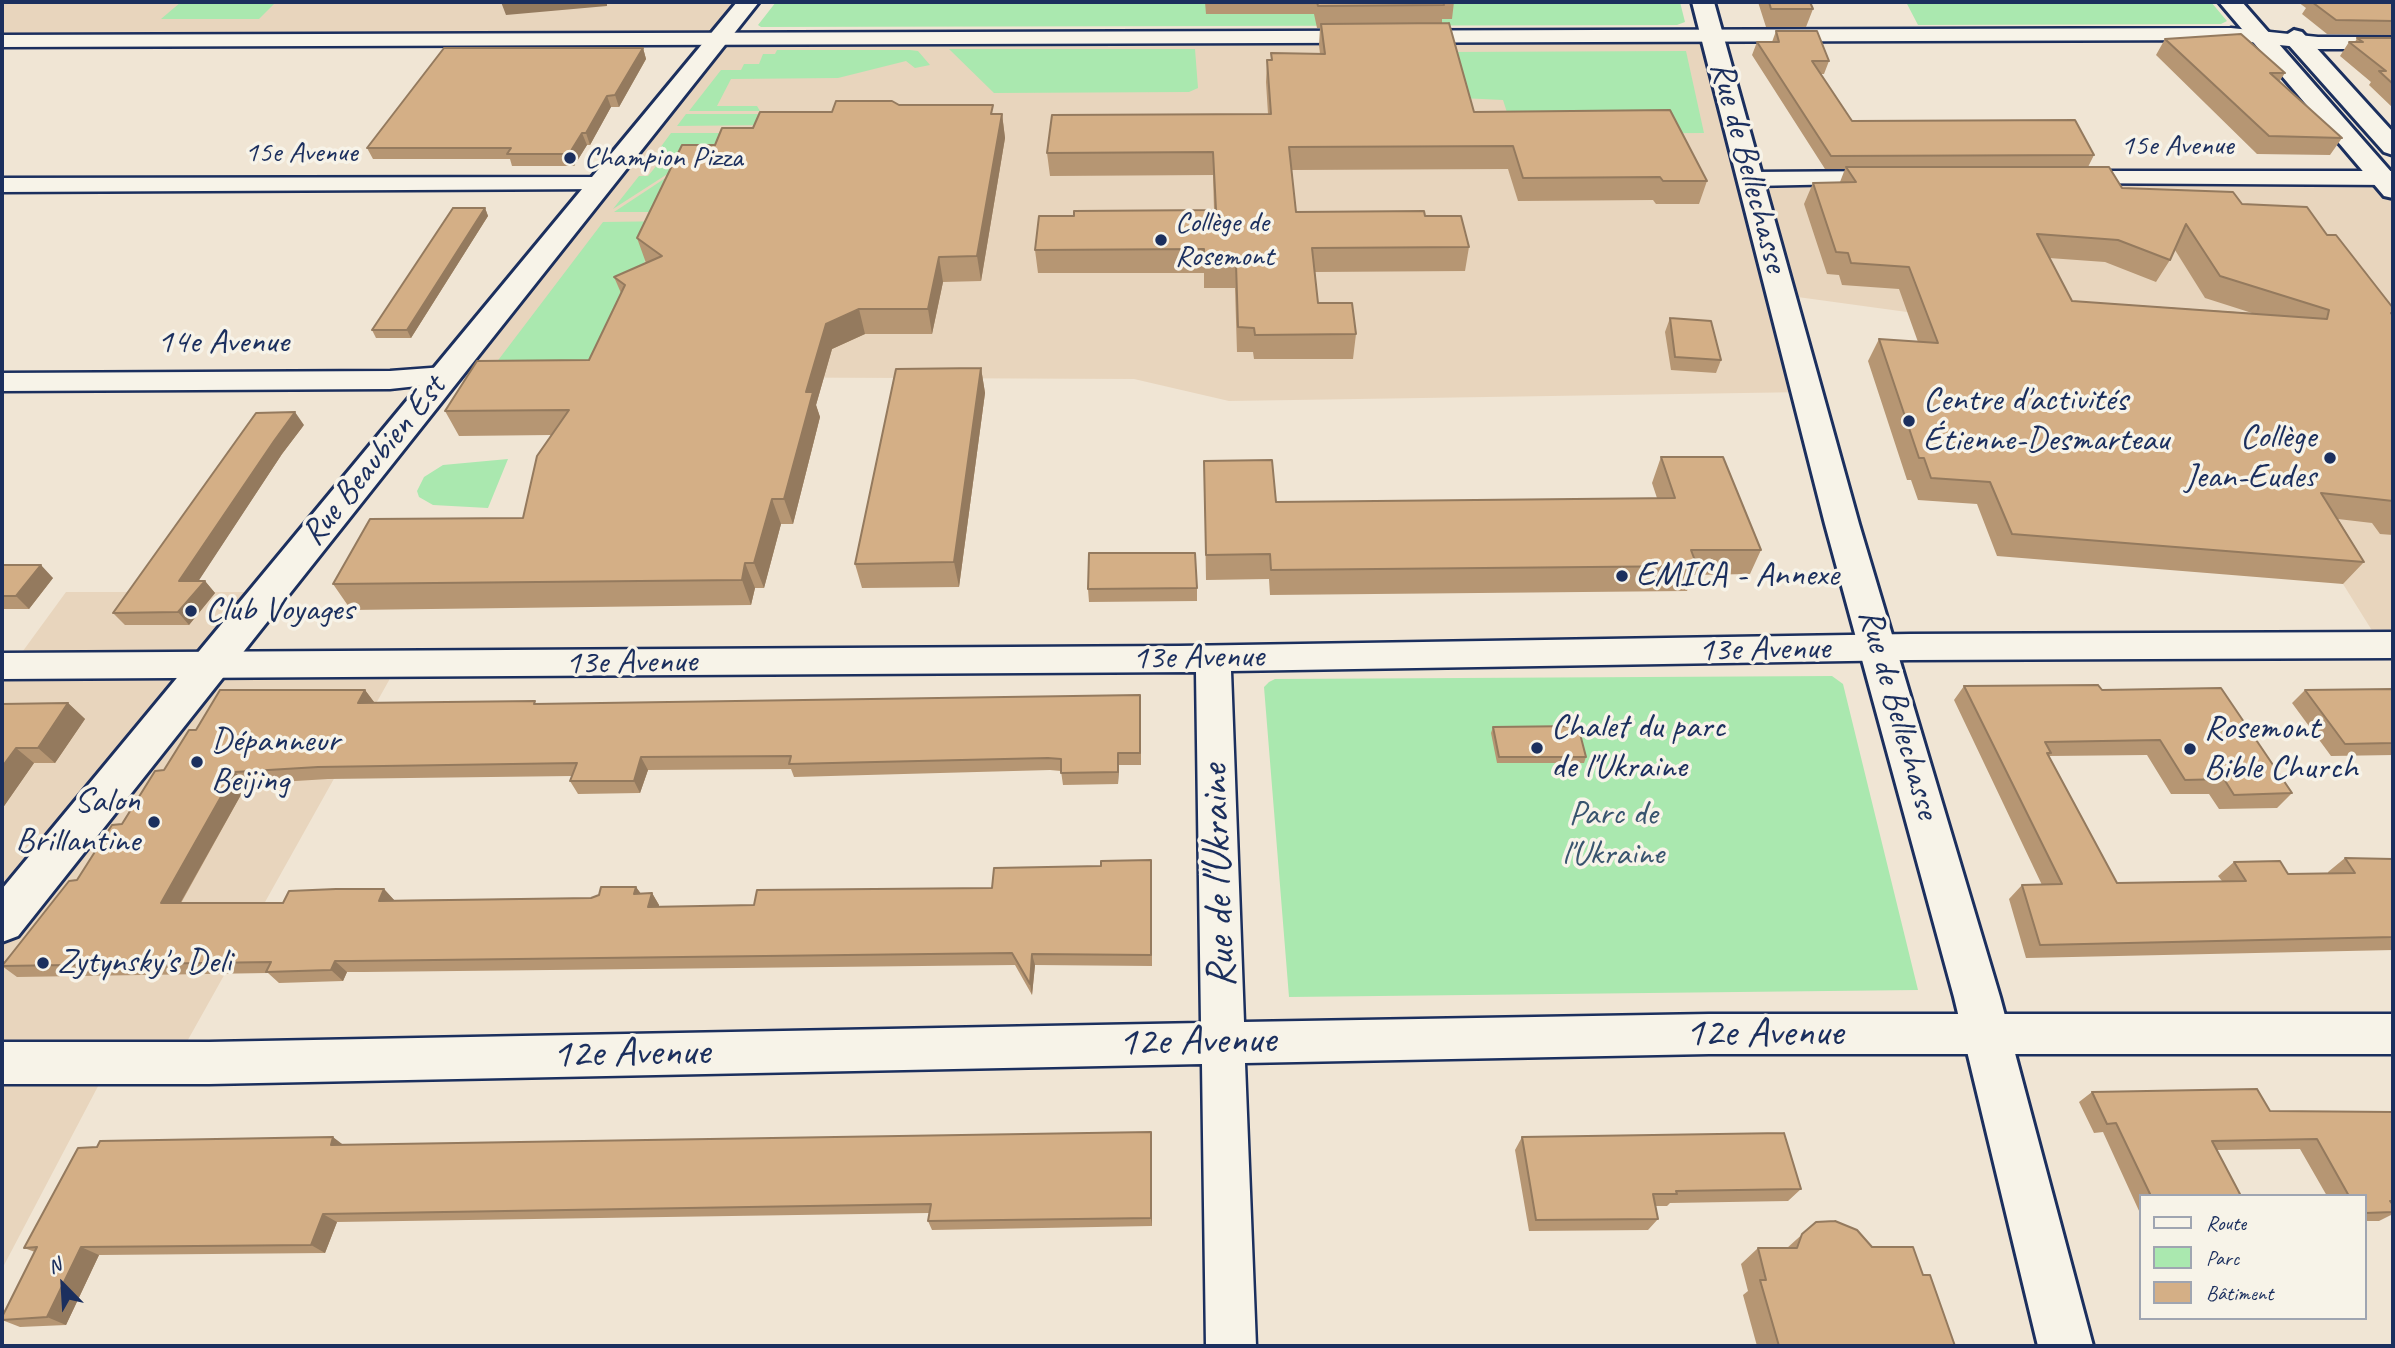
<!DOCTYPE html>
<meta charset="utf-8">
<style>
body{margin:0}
#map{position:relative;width:2395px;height:1348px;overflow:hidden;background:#f0e5d4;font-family:Caveat,sans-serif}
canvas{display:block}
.frame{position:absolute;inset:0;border:4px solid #1b2f5e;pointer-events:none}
.legend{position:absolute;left:2139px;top:1194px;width:228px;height:126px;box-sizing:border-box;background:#f7f3e8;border:2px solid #9fa5b1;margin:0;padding:9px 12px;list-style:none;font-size:21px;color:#1b2f5e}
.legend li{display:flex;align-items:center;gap:14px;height:35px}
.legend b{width:35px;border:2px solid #9fa5b1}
.north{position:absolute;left:28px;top:1250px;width:70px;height:70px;-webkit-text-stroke:5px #f7f3e8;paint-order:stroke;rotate:336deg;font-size:19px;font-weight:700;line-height:28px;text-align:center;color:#1b2f5e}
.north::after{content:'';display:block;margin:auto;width:24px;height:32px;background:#1b2f5e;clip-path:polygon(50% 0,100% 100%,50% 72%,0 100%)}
</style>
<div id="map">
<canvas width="2395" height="1348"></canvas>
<div class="frame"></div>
<ul class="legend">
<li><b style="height:9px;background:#f7f3e8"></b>Route</li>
<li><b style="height:19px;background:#aae8af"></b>Parc</li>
<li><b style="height:19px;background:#d4af86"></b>Bâtiment</li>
</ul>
<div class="north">N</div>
</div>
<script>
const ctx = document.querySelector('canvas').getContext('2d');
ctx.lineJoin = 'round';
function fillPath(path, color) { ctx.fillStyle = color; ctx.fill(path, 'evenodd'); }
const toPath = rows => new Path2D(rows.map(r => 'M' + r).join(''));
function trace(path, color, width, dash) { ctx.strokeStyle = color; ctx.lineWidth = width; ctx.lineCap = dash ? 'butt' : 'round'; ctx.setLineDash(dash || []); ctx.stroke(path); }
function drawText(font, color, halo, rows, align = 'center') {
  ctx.font = font + ' Caveat,sans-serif'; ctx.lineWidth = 7; ctx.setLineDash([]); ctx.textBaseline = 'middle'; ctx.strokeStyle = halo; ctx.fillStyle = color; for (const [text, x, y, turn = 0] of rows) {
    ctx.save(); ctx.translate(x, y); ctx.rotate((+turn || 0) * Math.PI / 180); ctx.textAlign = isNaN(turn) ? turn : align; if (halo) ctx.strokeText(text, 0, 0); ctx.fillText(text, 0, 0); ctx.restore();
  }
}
fillPath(toPath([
 [2,2,748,2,718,39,1713,36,1752,179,2382,178,2393,191,2393,645,2381,645,2343,584,1907,312,1783,295,1808,392,1229,401,1134,379,444,376,717,40,2,42],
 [66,592,267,592,209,663,397,666,175,1063,106,1071,2,1269,2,666,12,666]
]), '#e8d5bd');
fillPath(toPath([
 [181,2,276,2,259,19,161,19],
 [776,2,1680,2,1685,22,1677,25,761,27,758,25],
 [1906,2,2211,2,2227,21,2221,24,1918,25],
 [949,49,1195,49,1198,88,1189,92,994,93],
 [777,50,910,50,918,51,930,65,915,68,906,61,838,78,731,79,717,106,757,106,760,111,689,111,721,70,741,70,744,64,759,64,763,54,775,54],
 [1686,51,1704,133,1514,134,1503,100,1461,98,1448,52],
 [686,114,775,114,771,125,677,126],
 [671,133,758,133,669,173,613,209,639,176,648,176,667,153,657,152],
 [697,162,669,212,614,212,664,179],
 [675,221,660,253,644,261,654,268,609,356,570,363,496,363,603,222],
 [508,459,488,508,433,505,419,497,417,491,424,477,443,465],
 [1832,676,1843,684,1918,990,1289,997,1264,687,1269,682,1275,679]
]), '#aae8af');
const street = toPath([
 [2231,28,2318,37,2393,37,2393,49,2318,49,2231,40,2,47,2,35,2231,28],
 [1888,171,1896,173,1900,178,1896,183,1752,186,1744,184,1740,179,1744,174,1752,172,1888,171],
 [2067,171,2393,171,2393,185,2059,183,2055,178,2059,173,2067,171],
 [601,177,609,179,613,184,609,189,2,192,2,178,601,177],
 [444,367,454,370,458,376,454,382,390,389,2,391,2,373,390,371,444,367],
 [2393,632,2393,658,1910,660,1231,671,1244,1022,1709,1014,2393,1014,2393,1054,1709,1054,1245,1063,1256,1346,1206,1346,1202,1064,209,1084,2,1084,2,1042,209,1042,1201,1023,1196,672,2,679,2,653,1179,646,1910,634,2393,632]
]);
const secondary = toPath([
 [737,2,759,2,18,936,2,942,2,889,737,2],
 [1692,2,1714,2,1859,524,2000,997,2093,1346,2038,1346,1954,997,1825,524,1692,2],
 [2219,2,2242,2,2393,174,2393,198,2384,196,2219,2],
 [2294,30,2302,32,2393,132,2393,155,2384,152,2286,42,2283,37,2294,30]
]);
trace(street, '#1b2f5e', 5);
trace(secondary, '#1b2f5e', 6);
fillPath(street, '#f7f3e8');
fillPath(secondary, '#f7f3e8');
fillPath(toPath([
 [1205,2,1454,2,1452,19,1442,19,1442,23,1474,112,1707,181,1699,204,1656,204,1653,200,1518,201,1508,169,1291,170,1296,212,1425,216,1469,247,1465,271,1315,272,1318,303,1356,334,1353,359,1254,359,1253,352,1237,352,1235,288,1204,288,1204,273,1038,273,1035,250,1074,216,1214,210,1213,175,1050,176,1047,153,1268,114,1266,82,1267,60,1271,60,1271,53,1320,54,1319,45,1320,28,1317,28,1314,14,1206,14],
 [1758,2,1810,2,1813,9,1806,27,1766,27],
 [2298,2,2393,2,2393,35,2327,34,2302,14,2306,8],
 [1776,31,1829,61,1824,74,1821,74,1852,121,2094,155,2088,167,2122,188,2242,204,2327,235,2393,308,2393,535,2380,534,2372,523,2338,519,2364,562,2343,584,1997,556,1977,504,1918,500,1911,480,1907,480,1868,361,1879,339,1918,342,1899,289,1842,285,1839,275,1827,274,1804,204,1813,183,1840,182,1845,169,1825,169,1752,55,1757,42,1772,42],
 [2175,250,2205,298,2252,313,2072,301,2049,258,2105,262,2156,282,2170,260],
 [2357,38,2393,38,2393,108,2369,85,2371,82,2340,56,2349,42,2355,42],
 [2165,39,2285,73,2279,82,2342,138,2330,155,2257,154,2156,55],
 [643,48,646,59,619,107,611,107,590,145,587,145,574,166,512,166,510,159,373,159,367,148],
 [899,105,1002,114,1005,138,981,281,943,282,932,334,865,334,832,349,816,405,820,417,793,524,781,524,764,588,755,588,751,605,351,610,333,584,523,518,551,435,459,436,445,411,589,360,621,293,614,277,646,263,637,238,715,145,753,128,832,112],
 [485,208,488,216,411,338,376,338,372,330],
 [1670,318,1721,360,1716,373,1671,370,1665,332],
 [981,368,985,393,959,587,862,588,855,564],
 [304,425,282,454,198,581,205,581,215,593,189,625,125,625,113,613],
 [1661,457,1761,550,1750,574,1693,575,1687,591,1270,595,1269,579,1206,580,1204,461,1276,502,1657,498,1652,483],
 [2,565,53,578,29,609,2,609],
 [1197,588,1197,601,1089,602,1088,589],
 [1964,686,2102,690,2292,793,2277,808,2219,809,2209,794,2171,794,2147,755,2049,756,2117,883,2222,881,2218,876,2234,862,2288,874,2328,873,2328,872,2345,858,2393,859,2393,950,2026,958,2009,899,2022,885,2042,885,1954,700],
 [2393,689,2393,755,2331,756,2292,703,2305,690],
 [365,690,374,702,1141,707,1141,765,1119,765,1118,784,1063,785,1061,771,1050,770,794,777,791,769,648,770,640,793,578,794,570,781,572,776,328,779,247,784,181,903,283,903,384,889,394,900,591,898,636,887,641,894,652,893,659,905,659,907,754,905,992,888,1152,871,1152,966,1035,965,1032,995,1015,965,364,972,347,972,343,981,279,983,268,973,17,977,2,966,2,964,77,880,196,730],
 [68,703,85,719,55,763,34,763,2,809,2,704],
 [1493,727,1586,757,1584,763,1497,763,1491,733],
 [2092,1092,2270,1111,2393,1112,2393,1214,2379,1221,2365,1221,2365,1196,2327,1196,2300,1149,2217,1150,2241,1196,2141,1196,2141,1213,2140,1213,2103,1132,2094,1133,2079,1102],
 [1522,1137,1801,1189,1788,1201,1670,1203,1667,1206,1655,1206,1658,1219,1648,1230,1529,1231,1515,1150],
 [1152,1142,1152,1226,932,1230,928,1221,929,1213,337,1222,325,1253,99,1255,66,1325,20,1327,2,1320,35,1252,24,1248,97,1147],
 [1816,1222,1872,1247,1923,1275,1955,1346,1757,1346,1743,1295,1748,1291,1741,1264,1758,1248,1787,1248]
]), '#b69673');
fillPath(toPath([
 [501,2,607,2,607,6,506,15],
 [643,48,646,59,619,107,615,95],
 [607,96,611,107,590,145,586,133],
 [1002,114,1005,138,981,281,977,256],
 [582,133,587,145,574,166,569,154],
 [485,208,488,216,411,338,407,330],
 [939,257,943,282,932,334,928,309],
 [859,309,865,334,832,349,816,405,820,417,793,524,784,499,806,392,826,324],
 [981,368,985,393,959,587,954,562],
 [295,412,304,425,282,454,190,594,179,581,274,441],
 [772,499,781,524,764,588,754,563],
 [745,563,755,588,751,605,742,580],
 [41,565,53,578,29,609,16,596],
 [205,581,215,593,189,625,178,612],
 [365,690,374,702,358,703],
 [68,703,85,719,55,763,38,748],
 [16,748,34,763,2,809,2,767],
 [1118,753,1119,765,1118,784],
 [641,757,648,770,640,793,634,781],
 [235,772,247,784,174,914,161,903],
 [636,887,644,898,634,894],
 [384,889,395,901,379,901],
 [652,893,659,905,655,918,648,907],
 [1032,954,1035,965,1032,995,1030,984],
 [335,961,347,972,343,981,331,970],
 [1151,1132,1152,1142,1152,1226,1151,1218],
 [333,1137,346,1147,331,1145],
 [323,1214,337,1222,325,1253,311,1245],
 [81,1247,99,1255,66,1325,47,1317]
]), '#947a5e');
const building = toPath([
 [1317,2,1443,2,1444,5,1318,6,1317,2],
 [1769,2,1810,2,1813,9,1771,9,1769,2],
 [2312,2,2393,2,2393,21,2336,20,2312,2],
 [1449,23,1474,112,1670,110,1707,181,1663,181,1660,177,1523,178,1513,146,1289,147,1296,212,1424,211,1425,216,1461,216,1469,247,1312,248,1318,303,1352,303,1356,334,1255,335,1254,328,1238,327,1236,264,1204,264,1204,249,1035,250,1039,216,1074,216,1074,211,1216,210,1213,152,1047,153,1052,115,1271,114,1267,60,1272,60,1271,53,1325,54,1321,24,1449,23],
 [1776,31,1817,31,1829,61,1812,61,1852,121,2075,120,2094,155,1831,156,1757,42,1779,42,1776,31],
 [2241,34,2285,73,2270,73,2342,138,2269,136,2165,39,2241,34],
 [2357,38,2393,38,2393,84,2379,71,2386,71,2349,42,2363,42,2357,38],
 [444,48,643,48,615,95,607,96,586,133,582,133,569,154,507,154,511,148,367,148,444,48],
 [836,101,892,101,899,105,993,105,991,114,1002,114,977,256,939,257,928,309,859,309,826,324,806,392,813,392,784,499,772,499,754,563,745,563,742,580,333,584,370,519,523,518,537,456,569,410,445,411,477,361,589,360,625,285,614,277,662,256,637,238,682,145,715,145,722,128,753,128,760,112,832,112,836,101],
 [1846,167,2109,167,2122,188,2233,192,2242,204,2307,207,2327,235,2336,235,2393,308,2393,314,2391,313,2393,316,2393,501,2321,493,2364,562,2012,534,1990,482,1931,478,1924,458,1919,458,1879,339,1938,343,1909,267,1851,263,1848,253,1836,252,1813,183,1856,182,1846,167],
 [2186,224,2220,276,2329,310,2327,319,2072,301,2037,234,2118,240,2170,260,2186,224],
 [453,208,485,208,407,330,372,330,453,208],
 [1670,318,1711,321,1721,360,1675,357,1670,318],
 [981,368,954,562,855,564,896,369,981,368],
 [295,412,274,441,179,581,205,581,178,612,113,613,256,413,295,412],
 [1661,457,1723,457,1761,550,1691,550,1697,566,1271,570,1270,554,1206,555,1204,461,1272,460,1276,502,1675,498,1661,457],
 [1089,553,1195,553,1197,588,1088,589,1089,553],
 [2,565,41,565,16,596,2,596,2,565],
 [2098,685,2102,690,2221,688,2292,793,2234,795,2224,779,2185,780,2160,740,2045,742,2051,753,2047,753,2117,883,2246,881,2234,862,2280,861,2288,874,2355,873,2345,858,2393,859,2393,937,2040,945,2022,885,2062,884,1964,686,2098,685],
 [2393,689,2393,743,2345,744,2305,690,2393,689],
 [220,690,365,690,358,703,535,701,534,704,1140,695,1140,753,1118,753,1118,772,1061,773,1061,759,1048,758,789,764,791,756,641,757,634,781,570,781,577,763,318,767,235,772,161,903,283,903,289,891,336,889,384,889,379,901,591,898,599,895,601,887,636,887,634,894,652,893,648,907,754,905,757,890,992,888,994,868,1101,866,1101,861,1151,860,1151,955,1032,954,1030,984,1012,953,352,961,335,961,331,970,266,972,271,962,2,966,69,881,77,880,112,825,122,824,155,771,164,770,189,730,196,730,220,690],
 [68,703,38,748,16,748,2,767,2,704,68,703],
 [1578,726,1586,757,1499,757,1493,727,1578,726],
 [2257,1089,2270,1111,2393,1112,2393,1201,2390,1201,2393,1205,2393,1212,2365,1213,2365,1196,2349,1196,2317,1139,2212,1141,2241,1196,2151,1196,2116,1123,2107,1124,2092,1092,2257,1089],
 [1151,1132,1151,1218,928,1221,931,1204,323,1214,311,1245,81,1247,47,1317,2,1320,2,1317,37,1247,24,1248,78,1148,97,1147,100,1141,333,1137,331,1145,1151,1132],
 [1784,1133,1801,1189,1676,1191,1677,1194,1653,1194,1658,1219,1536,1220,1522,1137,1784,1133],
 [1835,1221,1857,1230,1872,1247,1913,1247,1923,1275,1930,1275,1955,1346,1779,1346,1760,1280,1766,1280,1758,1248,1797,1248,1802,1234,1816,1222,1835,1221]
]);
fillPath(building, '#d4af86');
trace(building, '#947a5e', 2);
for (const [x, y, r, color] of [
 [570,158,7,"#1b2f5e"],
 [1161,240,7,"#1b2f5e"],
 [1909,421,7,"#1b2f5e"],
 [2330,458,7,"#1b2f5e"],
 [1622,576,7,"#1b2f5e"],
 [191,611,7,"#1b2f5e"],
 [1537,748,7,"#1b2f5e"],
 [2190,749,7,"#1b2f5e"],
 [197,762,7,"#1b2f5e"],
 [154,822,7,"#1b2f5e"],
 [43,963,7,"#1b2f5e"]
]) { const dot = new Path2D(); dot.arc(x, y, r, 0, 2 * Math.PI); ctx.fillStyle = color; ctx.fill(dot); trace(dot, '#f7f3e8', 2.5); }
drawText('30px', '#1b2f5e', '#f7f3e8', [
 ["15e Avenue",2177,146],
 ["15e Avenue",301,153]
]);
drawText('30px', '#1b2f5e', '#f7f3e8', [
 ["Champion Pizza",584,158],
 ["Collège de",1175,223],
 ["Rosemont",1175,257]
], 'left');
drawText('35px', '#1b2f5e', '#f7f3e8', [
 ["Rue de Bellechasse",1748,167,75],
 ["14e Avenue",223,343],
 ["Rue Beaubien Est",374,461,-51],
 ["13e Avenue",1764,650,-1],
 ["13e Avenue",1198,658,-1],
 ["13e Avenue",631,663,-1],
 ["Rue de Bellechasse",1898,714,74]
]);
drawText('35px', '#1b2f5e', '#f7f3e8', [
 ["Centre d'activités",1923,401],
 ["Étienne-Desmarteau",1923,441],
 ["Collège",2316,438,"right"],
 ["Jean-Eudes",2316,478,"right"],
 ["EMICA - Annexe",1636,576],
 ["Club Voyages",205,611],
 ["Chalet du parc",1551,728],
 ["de l'Ukraine",1551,768],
 ["Rosemont",2204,729],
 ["Bible Church",2204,769],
 ["Dépanneur",211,742],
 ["Beijing",211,782],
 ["Salon",140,802,"right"],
 ["Brillantine",140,842,"right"],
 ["Zytynsky's Deli",57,963]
], 'left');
drawText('35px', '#38546e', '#f7f3e8', [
 ["Parc de",1613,815],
 ["l'Ukraine",1613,855]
]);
drawText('42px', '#1b2f5e', '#f7f3e8', [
 ["Rue de l'Ukraine",1219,876,-92],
 ["12e Avenue",1764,1034],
 ["12e Avenue",1197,1042,-1],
 ["12e Avenue",631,1054,-1]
]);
</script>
